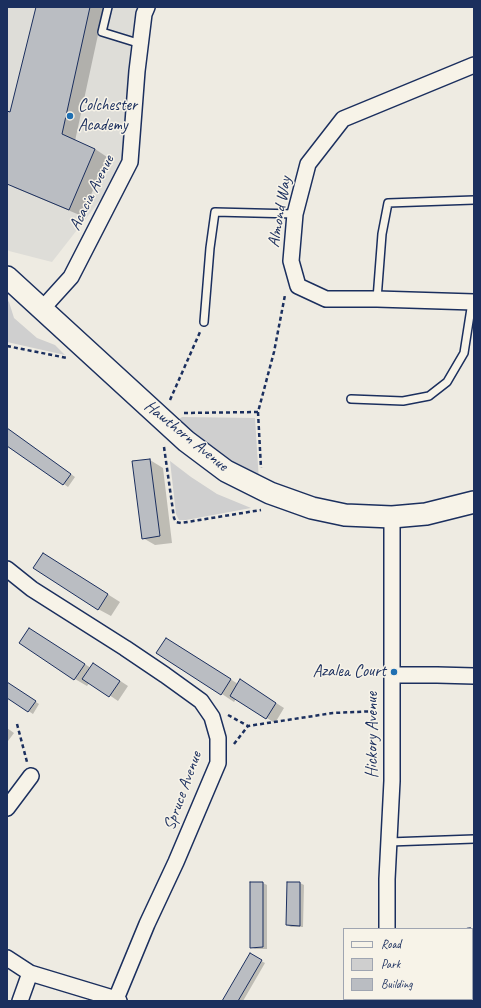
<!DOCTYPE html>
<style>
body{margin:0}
#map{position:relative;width:481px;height:1008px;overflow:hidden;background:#eeebe2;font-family:Caveat,sans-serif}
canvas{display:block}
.frame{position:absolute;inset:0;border:8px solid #1b2f5e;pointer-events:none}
.legend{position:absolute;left:343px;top:928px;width:130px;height:72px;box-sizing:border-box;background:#f7f3e8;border:1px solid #9fa5b1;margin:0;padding:5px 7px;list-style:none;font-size:12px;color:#1b2f5e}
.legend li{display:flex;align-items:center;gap:8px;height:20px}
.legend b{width:20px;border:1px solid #9fa5b1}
</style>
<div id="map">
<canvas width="481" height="1008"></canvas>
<div class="frame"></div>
<ul class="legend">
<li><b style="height:5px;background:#f7f3e8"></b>Road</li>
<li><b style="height:11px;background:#cfcfcf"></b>Park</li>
<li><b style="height:11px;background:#babdc2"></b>Building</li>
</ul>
</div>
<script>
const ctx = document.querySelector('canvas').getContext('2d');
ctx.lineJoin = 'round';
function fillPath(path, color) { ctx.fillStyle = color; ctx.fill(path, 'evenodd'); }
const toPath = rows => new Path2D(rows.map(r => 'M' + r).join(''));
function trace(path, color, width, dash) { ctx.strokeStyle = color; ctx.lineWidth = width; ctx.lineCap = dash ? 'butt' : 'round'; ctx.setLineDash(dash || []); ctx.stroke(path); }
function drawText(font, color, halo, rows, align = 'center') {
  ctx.font = font + ' Caveat,sans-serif'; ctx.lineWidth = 3; ctx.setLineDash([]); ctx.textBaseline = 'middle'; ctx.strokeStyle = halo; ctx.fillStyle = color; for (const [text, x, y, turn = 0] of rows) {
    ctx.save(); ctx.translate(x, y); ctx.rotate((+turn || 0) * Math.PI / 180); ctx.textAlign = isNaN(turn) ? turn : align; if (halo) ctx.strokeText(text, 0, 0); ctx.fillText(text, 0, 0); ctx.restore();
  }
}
fillPath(toPath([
 [7,7,147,7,130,162,52,262,9,251,7,249]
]), '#deddd8');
fillPath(toPath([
 [7,300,9,302,14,318,37,338,55,345,65,355,7,342],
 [182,417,255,418,259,481,225,463,178,420],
 [170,461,191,477,217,494,251,508,186,520,179,520,176,514]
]), '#cfcfcf');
fillPath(toPath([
 [37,7,104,7,75,141,95,149,107,157,82,216,15,188,7,183,7,112,10,113],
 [7,429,75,477,68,487,7,444],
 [150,460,163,468,172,543,155,545,143,538,133,462],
 [55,561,120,602,111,616,98,609],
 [29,629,91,668,102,669,128,686,118,701,90,682,87,686,75,679,20,643],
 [179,646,238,684,249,686,284,708,275,723,236,699,234,702,222,694,157,653],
 [7,683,39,704,33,714,7,697],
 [7,728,14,733,8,741,7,741],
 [263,883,267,885,267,949,255,949,251,947],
 [300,883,304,885,303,927,291,927,287,925],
 [250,955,265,963,243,1001,223,1001]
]), '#0003');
const building = toPath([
 [36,7,90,7,62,134,95,149,69,210,7,184,7,111,10,112,36,7],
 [7,428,71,474,63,485,7,446,7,428],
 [150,459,160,536,142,539,132,461,150,459],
 [43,553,108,594,98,610,33,568,43,553],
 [29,628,85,664,74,680,19,643,29,628],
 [166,638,231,679,221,695,156,653,166,638],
 [93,663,120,681,109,697,82,679,93,663],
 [240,679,276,703,266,719,230,696,240,679],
 [7,682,36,701,28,712,7,698,7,682],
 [250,882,263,882,263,947,250,948,250,882],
 [287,882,300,882,300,926,286,925,287,882],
 [250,953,262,960,238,1001,222,1001,250,953]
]);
fillPath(building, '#babdc2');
trace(building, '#1b2f5e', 1);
const lane = toPath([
 [108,7,102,32,141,44],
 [377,299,382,234,388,203,474,200],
 [204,322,210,248,215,212,295,214],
 [351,399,403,401,429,396,447,382,464,353,472,302],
 [389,842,474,839]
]);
const street = toPath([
 [474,65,343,119,308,164,295,214,291,261,298,286,326,299,377,299,474,302],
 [42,309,71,277,130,162,137,71,144,14,147,7],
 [7,569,32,589,125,648,165,675,201,701,212,717,218,738,218,763,176,862,147,924,116,999],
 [392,675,437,675,474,676],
 [7,808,31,776],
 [387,929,387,879,392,781,392,517],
 [7,958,30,973,116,999,119,1001],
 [394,999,394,1001],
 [20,1001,30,973]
]);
const secondary = toPath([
 [7,277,186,441,226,471,270,493,312,508,345,515,392,517,426,514,474,502]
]);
trace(lane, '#1b2f5e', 10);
trace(street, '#1b2f5e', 18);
trace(secondary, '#1b2f5e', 24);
trace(toPath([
 [7,346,67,358],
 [170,400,200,332],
 [258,412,261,468],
 [184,413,258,412,274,352,285,295],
 [164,447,174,518,176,522,181,523,261,510],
 [228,715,248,726],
 [17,724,27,762],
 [234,744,248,726,333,713,377,711],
 [467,929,474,928]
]), '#1b2f5e', 2.5, [4, 3]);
trace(lane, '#f7f3e8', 7);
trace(street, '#f7f3e8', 15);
trace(secondary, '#f7f3e8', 21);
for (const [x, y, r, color] of [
 [70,116,4,"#1f6fb2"],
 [394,672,4,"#1f6fb2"]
]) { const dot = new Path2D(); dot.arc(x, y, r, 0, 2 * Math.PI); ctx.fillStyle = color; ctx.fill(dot); trace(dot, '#f7f3e8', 1.5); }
drawText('17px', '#1b2f5e', '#f7f3e8', [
 ["Colchester",78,106],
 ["Academy",78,126],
 ["Azalea Court",386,672,"right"]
], 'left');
drawText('17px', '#1b2f5e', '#f7f3e8', [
 ["Acacia Avenue",92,193,-64],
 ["Almond Way",280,212,-80],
 ["Hawthorn Avenue",186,436,39],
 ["Hickory Avenue",373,735,-90],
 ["Spruce Avenue",183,791,-70]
]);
</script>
